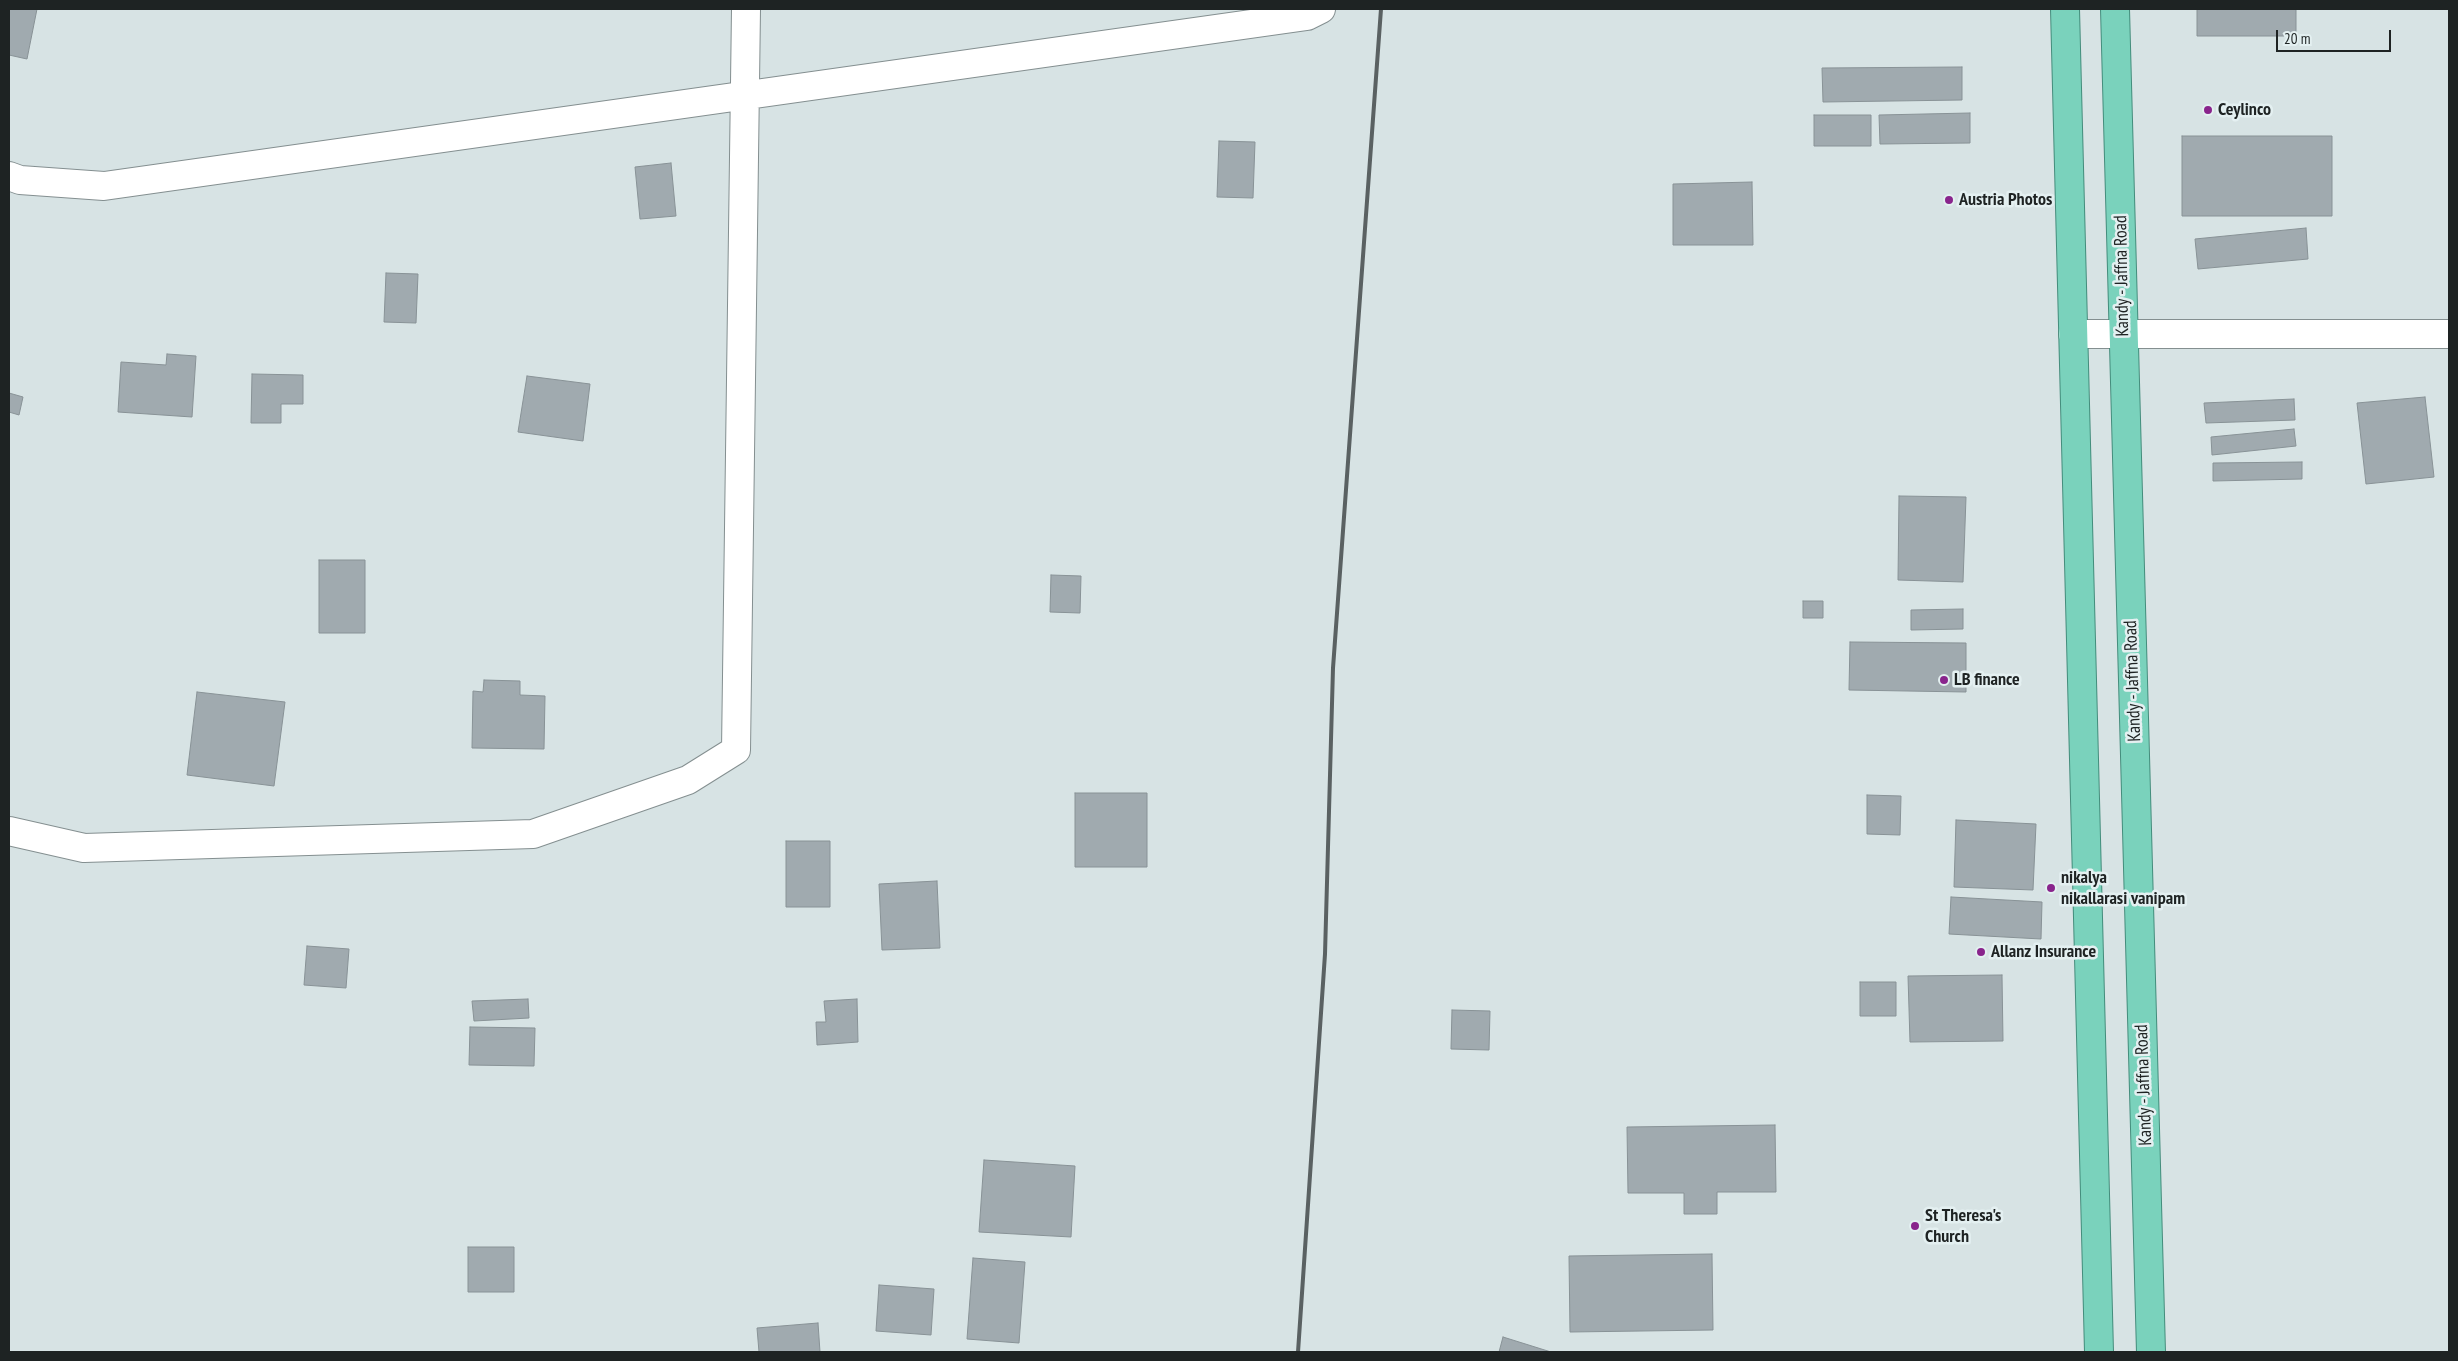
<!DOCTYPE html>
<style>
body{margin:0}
#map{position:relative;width:2458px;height:1361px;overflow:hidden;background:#d7e3e4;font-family:"PT Sans Narrow",sans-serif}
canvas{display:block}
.frame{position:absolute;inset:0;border:10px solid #1e2323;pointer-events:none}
.scale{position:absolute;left:2276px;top:30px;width:115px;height:22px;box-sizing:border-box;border:2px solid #1e2323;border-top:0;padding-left:6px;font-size:15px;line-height:18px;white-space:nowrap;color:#1e2323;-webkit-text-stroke:4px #e4f0f1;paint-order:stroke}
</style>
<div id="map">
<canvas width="2458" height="1361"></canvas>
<div class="frame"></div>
<div class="scale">20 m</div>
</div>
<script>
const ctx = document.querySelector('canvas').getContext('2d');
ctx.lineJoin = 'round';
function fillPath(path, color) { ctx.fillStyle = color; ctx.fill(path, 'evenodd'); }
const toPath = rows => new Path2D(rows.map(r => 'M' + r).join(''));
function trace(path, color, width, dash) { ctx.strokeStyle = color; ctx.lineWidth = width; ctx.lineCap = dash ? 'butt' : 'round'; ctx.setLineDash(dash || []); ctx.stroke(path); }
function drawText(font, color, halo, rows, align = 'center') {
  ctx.font = font + ' "PT Sans Narrow",sans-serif'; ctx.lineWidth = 5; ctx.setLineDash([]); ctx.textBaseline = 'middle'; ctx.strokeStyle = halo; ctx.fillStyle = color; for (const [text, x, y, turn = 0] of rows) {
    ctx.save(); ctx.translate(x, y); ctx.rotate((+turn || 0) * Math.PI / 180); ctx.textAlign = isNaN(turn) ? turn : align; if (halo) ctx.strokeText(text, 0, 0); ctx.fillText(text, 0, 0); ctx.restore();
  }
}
const building = toPath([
 [9,9,37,9,27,59,9,55,9,9],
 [2197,9,2296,9,2296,36,2197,36,2197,9],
 [1962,67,1962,100,1823,102,1822,68,1962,67],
 [1970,113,1970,143,1880,144,1879,115,1970,113],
 [1814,115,1871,115,1871,146,1814,146,1814,115],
 [2182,136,2332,136,2332,216,2182,216,2182,136],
 [1219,141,1255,142,1253,198,1217,197,1219,141],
 [671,163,676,216,640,219,635,167,671,163],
 [1752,182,1753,245,1673,245,1673,184,1752,182],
 [2306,228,2308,259,2198,269,2195,239,2306,228],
 [386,273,418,274,416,323,384,322,386,273],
 [167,354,196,356,192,417,118,412,121,362,166,365,167,354],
 [252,374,303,375,303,404,281,404,281,423,251,423,252,374],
 [527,376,590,384,583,441,518,432,527,376],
 [9,393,23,397,19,415,9,412,9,393],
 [2425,397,2434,477,2366,484,2357,403,2425,397],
 [2294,399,2295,420,2206,423,2204,403,2294,399],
 [2294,429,2296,446,2212,455,2211,437,2294,429],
 [2302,462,2302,479,2213,481,2213,463,2302,462],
 [1899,496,1966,497,1963,582,1898,580,1899,496],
 [319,560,365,560,365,633,319,633,319,560],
 [1051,575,1081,576,1080,613,1050,612,1051,575],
 [1803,601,1823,601,1823,618,1803,618,1803,601],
 [1963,609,1963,629,1911,630,1911,610,1963,609],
 [1850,642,1966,643,1966,692,1849,690,1850,642],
 [484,680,520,681,520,695,545,696,544,749,472,748,473,691,483,692,484,680],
 [197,692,285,702,274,786,187,775,197,692],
 [1075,793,1147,793,1147,867,1075,867,1075,793],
 [1867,795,1901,796,1900,835,1867,834,1867,795],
 [1956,820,2036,824,2033,890,1954,887,1956,820],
 [786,841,830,841,830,907,786,907,786,841],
 [937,881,940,948,882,950,879,884,937,881],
 [1951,897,2042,902,2041,939,1949,934,1951,897],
 [307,946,349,949,346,988,304,985,307,946],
 [2002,975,2003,1041,1910,1042,1908,976,2002,975],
 [1860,982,1896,982,1896,1016,1860,1016,1860,982],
 [528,999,529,1018,474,1021,472,1001,528,999],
 [857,999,858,1042,817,1045,816,1022,826,1022,824,1001,857,999],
 [1452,1010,1490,1011,1489,1050,1451,1049,1452,1010],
 [470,1027,535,1028,534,1066,469,1065,470,1027],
 [1775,1125,1776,1192,1717,1192,1717,1214,1684,1214,1684,1193,1628,1193,1627,1127,1775,1125],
 [984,1160,1075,1166,1071,1237,979,1232,984,1160],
 [468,1247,514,1247,514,1292,468,1292,468,1247],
 [1712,1254,1713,1330,1570,1332,1569,1256,1712,1254],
 [973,1258,1025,1262,1019,1343,967,1339,973,1258],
 [879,1285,934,1289,931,1335,876,1331,879,1285],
 [818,1323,820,1352,759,1352,757,1328,818,1323],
 [1503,1337,1551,1352,1499,1352,1503,1337]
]);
fillPath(building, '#a0aaaf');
trace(building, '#889296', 1);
const minor = toPath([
 [9,176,20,180,104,186,1307,16,1321,9],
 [2073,334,2449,334],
 [9,831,84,848,533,834,688,780,736,750,746,9]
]);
const trunk = toPath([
 [2065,9,2099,1352],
 [2115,9,2151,1352]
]);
trace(minor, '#848f90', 30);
trace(trunk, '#448d7c', 30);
trace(minor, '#fff', 28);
trace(trunk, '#7ad2bc', 28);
trace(toPath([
 [1298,1352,1325,954,1333,668,1381,9]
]), '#5a6162', 4);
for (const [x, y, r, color] of [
 [2208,110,5,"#89248c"],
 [1949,200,5,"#89248c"],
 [1944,680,5,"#89248c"],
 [2051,888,5,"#89248c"],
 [1981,952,5,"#89248c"],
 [1915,1226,5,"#89248c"]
]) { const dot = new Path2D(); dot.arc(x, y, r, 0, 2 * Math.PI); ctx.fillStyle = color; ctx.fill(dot); trace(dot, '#e4f0f1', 2); }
drawText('bold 18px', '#1e2323', '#e4f0f1', [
 ["Ceylinco",2218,110],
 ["Austria Photos",1959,200],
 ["LB finance",1954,680],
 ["nikalya",2061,878],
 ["nikallarasi vanipam",2061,899],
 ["Allanz Insurance",1991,952],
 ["St Theresa's",1925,1216],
 ["Church",1925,1237]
], 'left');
drawText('18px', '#1e2323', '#e4f0f1', [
 ["Kandy - Jaffna Road",2122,276,-91],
 ["Kandy - Jaffna Road",2133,681,-92],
 ["Kandy - Jaffna Road",2144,1085,-92]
]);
</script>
